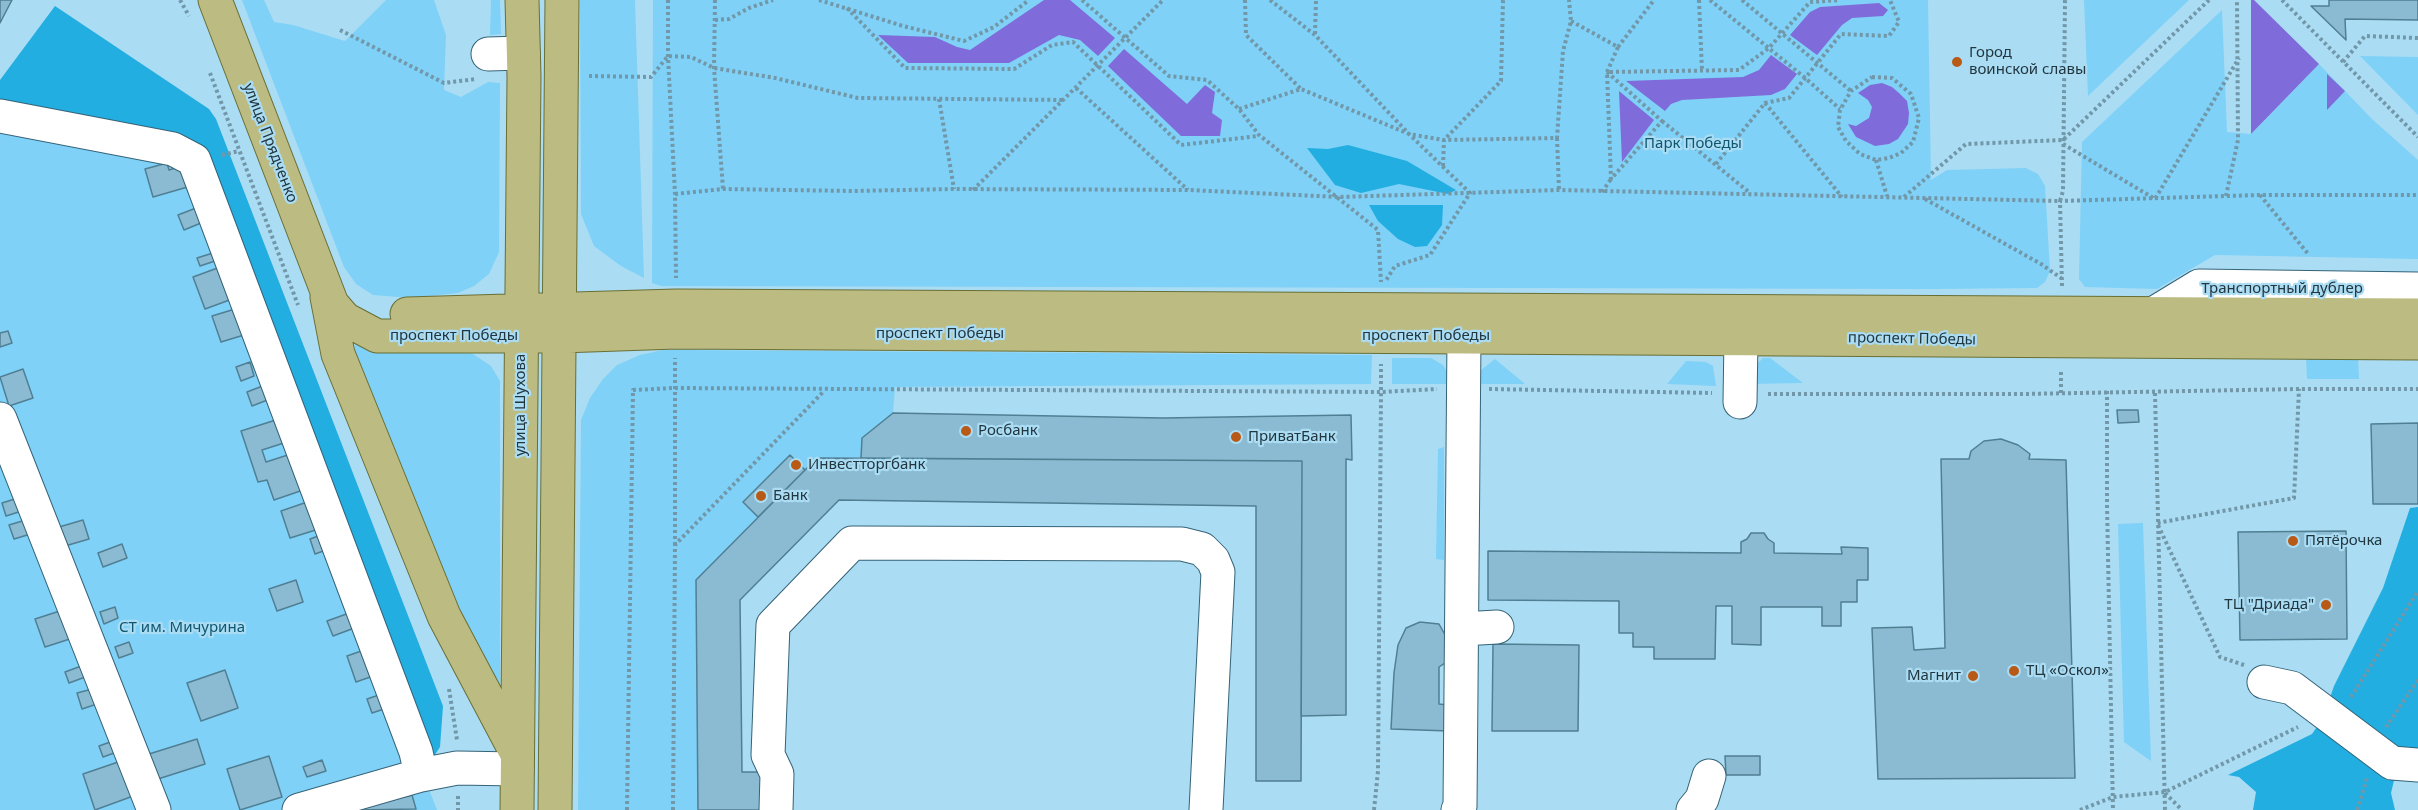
<!DOCTYPE html>
<meta charset="utf-8">
<style>
body{margin:0}
canvas{display:block;background:#aadcf3}
</style>
<canvas width="2418" height="810"></canvas>
<script>
const ctx = document.querySelector('canvas').getContext('2d');
ctx.lineJoin = 'round';
function fillPath(path, color) { ctx.fillStyle = color; ctx.fill(path, 'evenodd'); }
const toPath = rows => new Path2D(rows.map(r => 'M' + r).join(''));
function trace(path, color, width, dash) { ctx.strokeStyle = color; ctx.lineWidth = width; ctx.lineCap = dash ? 'butt' : 'round'; ctx.setLineDash(dash || []); ctx.stroke(path); }
function drawText(font, color, halo, rows, align = 'center') {
  ctx.font = font + ' "Noto Sans",sans-serif'; ctx.lineWidth = 4.5; ctx.setLineDash([]); ctx.textBaseline = 'middle'; ctx.strokeStyle = halo; ctx.fillStyle = color; for (const [text, x, y, turn = 0] of rows) {
    ctx.save(); ctx.translate(x, y); ctx.rotate((+turn || 0) * Math.PI / 180); ctx.textAlign = isNaN(turn) ? turn : align; if (halo) ctx.strokeText(text, 0, 0); ctx.fillText(text, 0, 0); ctx.restore();
  }
}
fillPath(toPath([
 [242,0,264,0,274,22,293,25,345,41,386,0,434,0,446,35,444,90,461,97,488,82,500,83,499,252,489,274,474,286,458,293,411,298,373,295,356,284,344,267],
 [491,0,500,0,501,34,490,35],
 [580,0,635,0,644,278,621,266,594,246,581,214],
 [653,0,1928,0,1931,180,1947,170,2026,168,2038,174,2045,186,2050,271,2045,282,2037,288,1933,289,661,286,652,283],
 [2084,0,2189,0,2088,96],
 [2222,10,2227,132,2251,134,2319,64,2372,119,2418,160,2418,259,2215,255,2157,289,2085,287,2079,279,2082,142],
 [2360,56,2418,57,2418,115],
 [0,108,177,143,437,810,0,810],
 [355,344,452,349,473,354,491,366,500,381,500,688,458,611,354,353],
 [663,350,685,350,1372,355,1371,384,895,387,893,413,862,438,861,458,817,458,805,470,790,455,743,501,758,517,696,580,698,810,578,810,581,420,590,398,603,379,617,365,640,355],
 [1392,358,1431,358,1443,365,1449,375,1450,384,1392,384],
 [1763,358,1770,358,1803,383,1748,384,1751,370],
 [2306,358,2358,358,2359,379,2307,379],
 [1495,359,1525,384,1480,384,1480,371],
 [1686,361,1706,362,1713,366,1716,386,1667,384],
 [1444,447,1444,560,1436,559,1438,449],
 [2143,523,2151,761,2124,742,2118,524]
]), '#7fd1f7');
fillPath(toPath([
 [55,6,209,109,216,119,443,706,440,747,427,767,211,178,0,108,0,80],
 [1348,145,1407,161,1456,190,1448,194,1399,184,1361,193,1335,185,1307,148,1328,149],
 [1369,205,1443,205,1442,225,1427,246,1415,247,1398,239,1378,221],
 [2418,507,2418,756,2400,755,2391,793,2395,810,2253,810,2256,792,2239,777,2228,775,2312,734,2323,718,2334,686,2383,588,2410,508]
]), '#22aee0');
fillPath(toPath([
 [1044,0,1070,0,1115,38,1098,56,1080,40,1059,35,1009,63,908,63,878,35,935,37,957,47,970,50],
 [2251,0,2254,0,2319,64,2251,134],
 [1879,3,1888,10,1883,16,1852,18,1842,25,1817,55,1790,35,1810,12,1820,7],
 [1124,49,1187,104,1205,85,1215,92,1212,113,1222,120,1220,136,1181,136,1108,66],
 [1771,55,1797,74,1785,89,1771,95,1682,100,1671,104,1665,111,1626,81,1743,77,1759,70],
 [2327,74,2345,91,2327,110],
 [1882,83,1892,87,1899,93,1907,101,1909,113,1908,124,1898,139,1889,144,1875,146,1856,137,1848,124,1856,126,1869,118,1872,107,1868,100,1858,93,1870,85],
 [1619,91,1654,120,1622,162]
]), '#806bdb');
const building = toPath([
 [0,0,12,0,0,23,0,0],
 [2329,0,2418,0,2418,20,2345,19,2346,40,2311,6,2329,6,2329,0],
 [167,163,169,170,185,165,191,186,153,197,145,169,167,163],
 [196,208,201,223,184,230,178,215,196,208],
 [216,252,218,260,200,266,197,258,216,252],
 [223,266,235,298,205,309,193,277,223,266],
 [235,309,244,335,221,342,212,316,235,309],
 [8,331,12,343,0,347,0,333,8,331],
 [250,362,254,376,241,381,236,367,250,362],
 [23,369,33,398,9,406,0,377,23,369],
 [265,385,270,399,252,406,247,392,265,385],
 [2117,410,2138,410,2139,422,2118,423,2117,410],
 [893,413,1163,418,1351,415,1352,460,1346,459,1346,715,1301,716,1302,461,861,458,862,438,893,413],
 [279,419,287,442,262,450,266,462,294,453,306,489,274,500,267,480,258,482,241,431,279,419],
 [2418,423,2418,504,2373,504,2371,424,2418,423],
 [2001,439,2018,445,2030,454,2029,459,2066,460,2075,778,1878,779,1872,628,1912,627,1914,650,1945,648,1941,459,1969,459,1971,451,1984,441,2001,439],
 [790,455,805,470,758,517,743,502,790,455],
 [817,458,1302,461,1301,781,1256,781,1256,506,839,500,740,600,742,772,761,772,762,810,698,810,696,580,817,458],
 [21,497,25,510,6,516,2,503,21,497],
 [313,500,322,528,290,538,281,511,313,500],
 [29,519,34,533,14,539,9,525,29,519],
 [83,520,89,539,65,546,59,527,83,520],
 [2346,531,2347,639,2240,640,2238,532,2346,531],
 [1751,533,1764,533,1768,539,1774,543,1774,553,1842,554,1841,547,1868,548,1868,580,1857,580,1857,602,1841,602,1841,626,1822,626,1822,607,1761,607,1761,645,1732,644,1732,606,1716,606,1715,659,1654,659,1654,647,1633,647,1633,633,1619,633,1619,601,1488,600,1488,551,1741,553,1741,542,1747,539,1751,533],
 [324,534,329,549,315,554,310,539,324,534],
 [122,544,127,558,103,567,98,553,122,544],
 [296,580,303,602,277,611,269,589,296,580],
 [115,607,118,618,104,624,100,612,115,607],
 [66,609,76,637,45,647,35,619,66,609],
 [352,612,357,627,333,636,327,621,352,612],
 [1420,622,1439,624,1448,640,1445,663,1439,667,1439,704,1448,705,1449,731,1391,729,1394,673,1398,645,1406,628,1420,622],
 [129,642,133,653,119,658,115,647,129,642],
 [1493,644,1579,645,1578,731,1492,731,1493,644],
 [367,649,376,675,356,682,347,656,367,649],
 [84,665,88,676,69,683,65,672,84,665],
 [225,670,238,708,201,721,187,683,225,670],
 [96,688,100,703,82,709,77,693,96,688],
 [382,694,387,708,372,713,367,699,382,694],
 [197,739,205,764,158,779,149,754,197,739],
 [113,741,117,752,103,757,99,746,113,741],
 [269,756,282,797,240,810,227,769,269,756],
 [1725,756,1760,756,1760,775,1726,775,1725,756],
 [124,760,136,795,95,810,83,774,124,760],
 [322,760,326,771,307,777,303,767,322,760],
 [412,795,416,809,352,810,412,795]
]);
fillPath(building, '#8bbbd2');
trace(building, '#507f94', 1.5);
const minor = toPath([
 [488,54,523,53],
 [0,116,173,149,194,160,416,752,421,775],
 [2153,314,2199,286,2418,289],
 [1740,402,1741,338],
 [0,419,154,810],
 [1462,629,1497,627],
 [2264,682,2292,688,2392,763,2418,765],
 [299,810,421,775,457,768,517,769],
 [776,810,777,774,768,755,773,625,852,543,1182,544,1202,549,1213,560,1218,572,1206,810],
 [1458,810,1460,806,1464,336],
 [1693,810,1702,799,1709,776]
]);
const major = toPath([
 [215,0,332,304,345,319,377,336,561,336,676,332,2418,343],
 [327,297,338,354,444,616,516,752],
 [407,314,676,306,2418,315],
 [517,810,524,77,522,0],
 [555,810,562,0]
]);
trace(minor, '#356378', 35);
trace(major, '#696f35', 35);
trace(toPath([
 [180,0,189,16],
 [668,0,668,56,675,194,676,278],
 [715,0,714,68,723,189],
 [819,0,903,26,964,41,994,27,1029,0],
 [1082,0,1169,76,1207,80,1239,109,1259,135,1378,230,1381,282],
 [1245,0,1246,35,1301,89],
 [1270,0,1315,35,1409,134,1470,193,1430,255,1395,266,1385,282],
 [1699,0,1702,71],
 [1710,0,1804,77,1840,109],
 [1742,0,1851,91],
 [2282,0,2418,137],
 [847,8,905,68,1014,69,1052,45,1073,42,1181,145,1258,136],
 [715,20,729,19,749,8,773,0],
 [1571,21,1618,47,1607,72,1739,70,1769,48,1810,2,1840,0],
 [340,30,444,83,476,79],
 [1315,34,1316,0],
 [1618,47,1654,0],
 [2343,62,2365,36,2418,38],
 [1607,72,1662,121,1611,179,1607,72],
 [210,73,298,305],
 [589,76,651,77,668,56,691,57,714,68,775,78,858,98,1064,100],
 [1872,77,1892,78,1911,94,1919,118,1913,142,1901,153,1889,158,1876,160,1860,154,1846,141,1838,127,1840,110,1851,91,1872,77],
 [1076,88,1188,190],
 [939,99,954,189],
 [1765,103,1842,197],
 [1239,109,1301,89,1409,134,1444,140,1557,138,1563,51,1571,21,1569,0],
 [1662,121,1750,193],
 [1557,138,1559,190],
 [2063,144,2155,199,2239,58],
 [222,155,239,151],
 [1876,160,1887,196],
 [1716,164,1765,103,1789,98,1841,34,1889,36,1899,22,1890,0],
 [1443,166,1444,140,1501,81,1503,0],
 [973,190,1163,0],
 [1602,192,1611,179],
 [675,194,723,189,853,191,954,189,1189,190,1339,197,1559,190,2060,201,2063,191,2065,0],
 [2260,195,2309,255],
 [2226,196,2238,140,2237,0],
 [1904,197,1966,144,2063,140,2209,0],
 [1925,199,2041,264,2061,278],
 [2062,286,2060,201,2260,195,2418,195],
 [1489,389,1712,393],
 [2107,391,2107,505,2113,810],
 [2061,393,2061,369],
 [2155,393,2165,810],
 [1768,394,2023,394,2299,389,2418,389],
 [675,545,675,358],
 [2244,665,2220,657,2157,523,2294,498,2299,389],
 [449,689,457,740],
 [2351,697,2418,591],
 [2386,727,2418,680],
 [2165,793,2182,810],
 [458,796,458,810],
 [627,810,633,390,674,388,1381,392,1381,364],
 [673,810,675,545,824,391],
 [1374,810,1378,771,1381,392,1437,389],
 [2080,810,2113,797,2165,792,2298,727],
 [2357,810,2367,778]
]), '#7197a8', 4, [3, 3]);
trace(minor, '#fff', 33);
trace(major, '#bcbb82', 33);
for (const [x, y, r, color] of [
 [1957,62,6,"#b95916"],
 [966,431,6,"#b95916"],
 [1236,437,6,"#b95916"],
 [796,465,6,"#b95916"],
 [761,496,6,"#b95916"],
 [2293,541,6,"#b95916"],
 [2326,605,6,"#b95916"],
 [2014,671,6,"#b95916"],
 [1973,676,6,"#b95916"]
]) { const dot = new Path2D(); dot.arc(x, y, r, 0, 2 * Math.PI); ctx.fillStyle = color; ctx.fill(dot); trace(dot, '#aadcf3', 2); }
drawText('15px', '#22363f', '#aadcf3', [
 ["Город",1969,53],
 ["воинской славы",1969,70],
 ["Росбанк",978,431],
 ["ПриватБанк",1248,437],
 ["Инвестторгбанк",808,465],
 ["Банк",773,496],
 ["Пятёрочка",2305,541],
 ["ТЦ \"Дриада\"",2314,605,"right"],
 ["ТЦ «Оскол»",2026,671],
 ["Магнит",1961,676,"right"]
], 'left');
drawText('15px', '#22363f', '#aadcf3', [
 ["улица Прядченко",270,143,69],
 ["Транспортный дублер",2282,289],
 ["проспект Победы",940,334],
 ["проспект Победы",454,336],
 ["проспект Победы",1426,336],
 ["проспект Победы",1912,339,1],
 ["улица Шухова",521,405,-90]
]);
drawText('15px', '#0f5670', '#aadcf3', [
 ["Парк Победы",1693,144],
 ["СТ им. Мичурина",182,628]
]);
</script>
